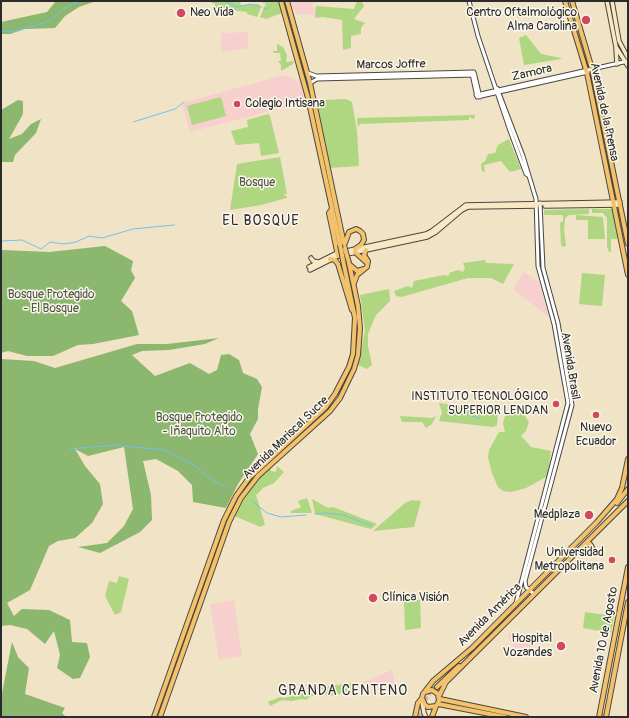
<!DOCTYPE html>
<meta charset="utf-8">
<style>
body{margin:0}
#map{position:relative;width:629px;height:718px;overflow:hidden;background:#f1e3c6;font-family:Pangolin,sans-serif}
canvas{display:block}
.frame{position:absolute;inset:0;border:2px solid #2b2b2b;pointer-events:none}
</style>
<div id="map">
<canvas width="629" height="718"></canvas>
<div class="frame"></div>
</div>
<script>
const ctx = document.querySelector('canvas').getContext('2d');
ctx.lineJoin = 'round';
function fillPath(path, color) { ctx.fillStyle = color; ctx.fill(path, 'evenodd'); }
const toPath = rows => new Path2D(rows.map(r => 'M' + r).join(''));
function trace(path, color, width, dash) { ctx.strokeStyle = color; ctx.lineWidth = width; ctx.lineCap = dash ? 'butt' : 'round'; ctx.setLineDash(dash || []); ctx.stroke(path); }
function drawText(font, color, halo, rows, align = 'center') {
  ctx.font = font + ' Pangolin,sans-serif'; ctx.lineWidth = 3; ctx.setLineDash([]); ctx.textBaseline = 'middle'; ctx.strokeStyle = halo; ctx.fillStyle = color; for (const [text, x, y, turn = 0] of rows) {
    ctx.save(); ctx.translate(x, y); ctx.rotate((+turn || 0) * Math.PI / 180); ctx.textAlign = isNaN(turn) ? turn : align; if (halo) ctx.strokeText(text, 0, 0); ctx.fillText(text, 0, 0); ctx.restore();
  }
}
fillPath(toPath([
 [290,1,315,1,312,6,316,7,315,15,296,14],
 [248,32,248,48,221,52,221,33],
 [284,75,301,82,305,102,190,132,182,103],
 [524,272,539,282,549,317,513,289],
 [234,600,242,656,219,660,210,604],
 [509,633,532,638,530,652,526,657,514,647,508,636],
 [392,670,396,687,387,686,358,690,354,683,364,682]
]), '#f7d0cd');
fillPath(toPath([
 [207,1,240,2,241,5,258,4,261,7,257,17,247,14,247,12,214,8,215,4],
 [263,1,278,1,282,13,266,19,260,17,266,3,263,3],
 [357,1,362,2,364,6,354,19,365,23,361,28,361,34,351,36,351,48,343,50,342,20,323,17,315,18,316,6,354,9],
 [526,35,541,54,561,58,561,59,524,65,519,38],
 [277,44,283,47,287,55,286,62,294,61,293,64,281,71,281,65,278,61,281,61,280,53,273,53,273,51,277,51],
 [221,97,226,116,192,125,187,106],
 [346,99,352,102,357,131,359,166,329,168,315,103,324,100],
 [268,114,270,116,279,153,261,156,259,143,236,145,231,131,248,127,247,120],
 [475,115,474,119,469,117,469,120,360,124,358,127,357,118],
 [509,139,521,169,510,172,501,161,484,165,485,172,482,171,481,164,485,161,488,154,495,153,498,145],
 [280,157,287,194,284,194,285,196,287,196,287,198,261,205,230,210,237,164],
 [589,209,589,214,569,215,565,218,564,230,566,246,563,247,561,245,560,223,563,221,563,215,544,215,544,210],
 [592,209,612,209,618,239,611,239,611,252,609,252,607,246,607,218,603,213,592,213],
 [576,215,603,217,605,239,588,239,588,220,576,220],
 [485,260,486,263,514,264,503,284,491,278,468,278,401,297,396,296,394,291,408,286,412,288,414,281,444,275,447,276,449,275,449,273,458,270,463,272,465,268,463,263],
 [582,273,605,275,602,306,579,304],
 [389,289,390,301,376,315,368,334,368,346,372,365,367,369,358,365,365,331,360,295],
 [439,403,498,411,497,425,493,427,439,421,442,412],
 [514,411,523,413,529,422,526,431,521,436,531,447,551,451,548,474,546,477,526,488,511,492,503,491,498,487,492,473,488,458,489,450,499,432,505,432,503,423,505,416],
 [400,416,432,418,436,416,432,424,426,428,422,422,402,422],
 [277,466,284,472,274,483,263,488,256,495,265,524,261,527,234,516,244,496,257,480,269,467,271,471,276,472],
 [307,498,312,513,291,513,291,511,301,507,298,501],
 [312,499,328,508,333,507,377,524,371,529,315,514],
 [412,500,421,501,414,527,373,531,405,503],
 [119,576,129,579,121,612,115,615,105,596,109,581,117,583],
 [404,600,420,600,421,628,405,630],
 [585,612,614,616,611,633,583,628],
 [351,683,354,689,336,695,327,696,321,688,317,689,317,696,311,696,306,700,302,699,291,701,282,700,270,706,268,702,280,697,284,698,307,692,321,684,324,687]
]), '#afd680');
fillPath(toPath([
 [56,1,96,1,79,7,65,16,55,28,25,29,10,34,1,34,1,22,47,12],
 [18,100,23,101,23,114,9,139,22,134,31,124,41,119,36,133,15,155,13,162,1,162,1,110],
 [105,246,133,261,131,270,135,278,121,301,132,311,139,335,93,344,78,345,53,356,27,356,8,351,1,353,1,250,49,252],
 [219,338,205,344,169,350,142,351,132,355,155,376,190,363,209,374,217,370,221,355,229,354,239,360,243,373,257,379,262,387,258,409,258,419,250,434,258,454,238,484,226,508,193,502,192,485,178,471,156,459,143,461,151,495,152,520,140,532,100,553,78,547,107,543,124,526,133,509,124,447,88,456,75,449,85,466,100,484,103,504,92,523,75,538,58,541,49,546,30,590,7,603,14,616,22,609,49,610,70,620,72,642,87,643,90,657,80,678,73,679,57,668,60,655,54,631,45,644,27,629,10,625,1,626,1,359,34,361,55,368,137,344,167,344],
 [12,642,18,657,29,668,25,694,65,708,62,713,66,717,1,717,1,698]
]), '#8bb76e');
trace(toPath([
 [224,1,237,7,251,4,261,7],
 [264,8,267,9],
 [1,31,11,32,50,21,60,11,79,1],
 [133,122,175,109,184,102],
 [1,241,22,240,41,249,50,242,64,244,76,242,89,236,102,238,133,229,174,225],
 [454,414,457,414,463,409,467,410,471,416,479,418],
 [70,449,115,445,164,450,194,465,208,477,226,488],
 [252,501,267,513,281,517,306,515],
 [315,514,325,513,343,515,372,526]
]), '#72c2ed', 1);
trace(toPath([
 [420,717,425,700,435,686],
 [601,717,602,713]
]), '#c9bea7', 4, [4, 2]);
const tertiary = toPath([
 [469,1,478,36,509,128,526,174,529,176],
 [308,73,316,76,474,72,480,97],
 [472,74,477,97,588,72],
 [310,83,317,79,475,75],
 [497,88,523,156,536,199,538,266,554,324,568,403,516,603],
 [476,95,628,61],
 [534,594,526,587,525,581,572,405,558,323,543,268,540,203]
]);
const secondary = toPath([
 [607,1,616,47,628,66],
 [612,1,619,41,628,58],
 [616,49,617,64],
 [545,206,620,205],
 [311,258,313,261,318,262],
 [309,267,337,253,426,234,432,231,466,205,620,202],
 [310,270,338,256,427,237,436,232,462,210,468,207,537,206],
 [422,702,424,713,426,717]
]);
const primary = toPath([
 [281,1,308,98,340,245],
 [287,1,310,83,345,249],
 [565,1,587,73,628,275],
 [572,1,592,69,628,244],
 [332,209,329,213,338,256],
 [345,243,349,232,356,229,360,231,363,234,364,240,361,245,355,249],
 [355,252,366,262],
 [330,259,335,260,338,264,352,310],
 [349,264,357,271,364,269],
 [354,283,357,275,367,267,368,261,364,255,366,250],
 [617,503,628,489],
 [585,545,590,544,593,549],
 [437,687,459,666],
 [425,692,432,690,438,694,439,701,436,706,428,707,425,705,422,698,423,694,433,681,472,648,597,522,617,499,622,488,628,459],
 [439,696,446,682,628,501],
 [440,699,526,717],
 [438,704,505,717],
 [154,717,224,520,236,496,249,478,325,408,335,394,349,367,353,354,355,318,344,265],
 [160,717,229,522,241,498,258,476,330,411,340,398,354,369,358,355,360,328,358,306,349,263],
 [415,717,418,703,422,698],
 [432,717,436,706],
 [599,717,628,567],
 [606,717,628,602]
]);
trace(tertiary, '#494742', 5);
trace(secondary, '#494742', 5.5);
trace(primary, '#494742', 6);
trace(tertiary, '#fff', 3);
trace(secondary, '#fae7c3', 3.5);
trace(primary, '#f3c26a', 4);
const primaryBridge = toPath([
 [340,245,344,265],
 [345,249,349,263]
]);
trace(primaryBridge, '#494742', 6, []);
trace(primaryBridge, '#f3c26a', 4);
for (const [x, y, r, color] of [
 [181,13,5,"#d1495b"],
 [586,20,5,"#d1495b"],
 [237,104,4,"#d1495b"],
 [556,404,4,"#d1495b"],
 [596,415,4,"#d1495b"],
 [589,515,5,"#d1495b"],
 [612,560,4,"#d1495b"],
 [373,598,5,"#d1495b"],
 [561,646,5,"#d1495b"]
]) { const dot = new Path2D(); dot.arc(x, y, r, 0, 2 * Math.PI); ctx.fillStyle = color; ctx.fill(dot); trace(dot, '#fbf7ec', 1.5); }
drawText('12px', '#2b2b2b', '#fbf7ec', [
 ["Neo Vida",190,13,"left"],
 ["Centro Oftalmológico",577,13],
 ["Alma Carolina",577,27],
 ["Colegio Intisana",245,104,"left"],
 ["INSTITUTO TECNOLÓGICO",548,397],
 ["SUPERIOR LENDAN",548,411],
 ["Nuevo",596,428,"center"],
 ["Ecuador",596,442,"center"],
 ["Medplaza",580,515],
 ["Universidad",604,553],
 ["Metropolitana",604,567],
 ["Clínica Visión",382,598,"left"],
 ["Hospital",552,639],
 ["Vozandes",552,653]
], 'right');
drawText('12px', '#2b2b2b', '#fbf7ec', [
 ["Marcos Joffre",391,65,-1],
 ["Zamora",532,73,-13],
 ["Avenida de la Prensa",604,112,78],
 ["Avenida Brasil",570,366,81],
 ["Avenida Mariscal Sucre",286,438,-44],
 ["Avenida América",490,615,-45],
 ["Avenida 10 de Agosto",604,640,-79]
]);
drawText('12px', '#4c5640', '#fbf7ec', [
 ["Bosque",257,183],
 ["Bosque Protegido",51,295],
 ["- El Bosque",51,309],
 ["Bosque Protegido",199,418],
 ["- Iñaquito Alto",199,432]
]);
ctx.letterSpacing = '1px';
drawText('14px', '#2b2b2b', '#fbf7ec', [
 ["EL BOSQUE",261,221],
 ["GRANDA CENTENO",343,691]
]);
ctx.letterSpacing = '0px';
</script>
